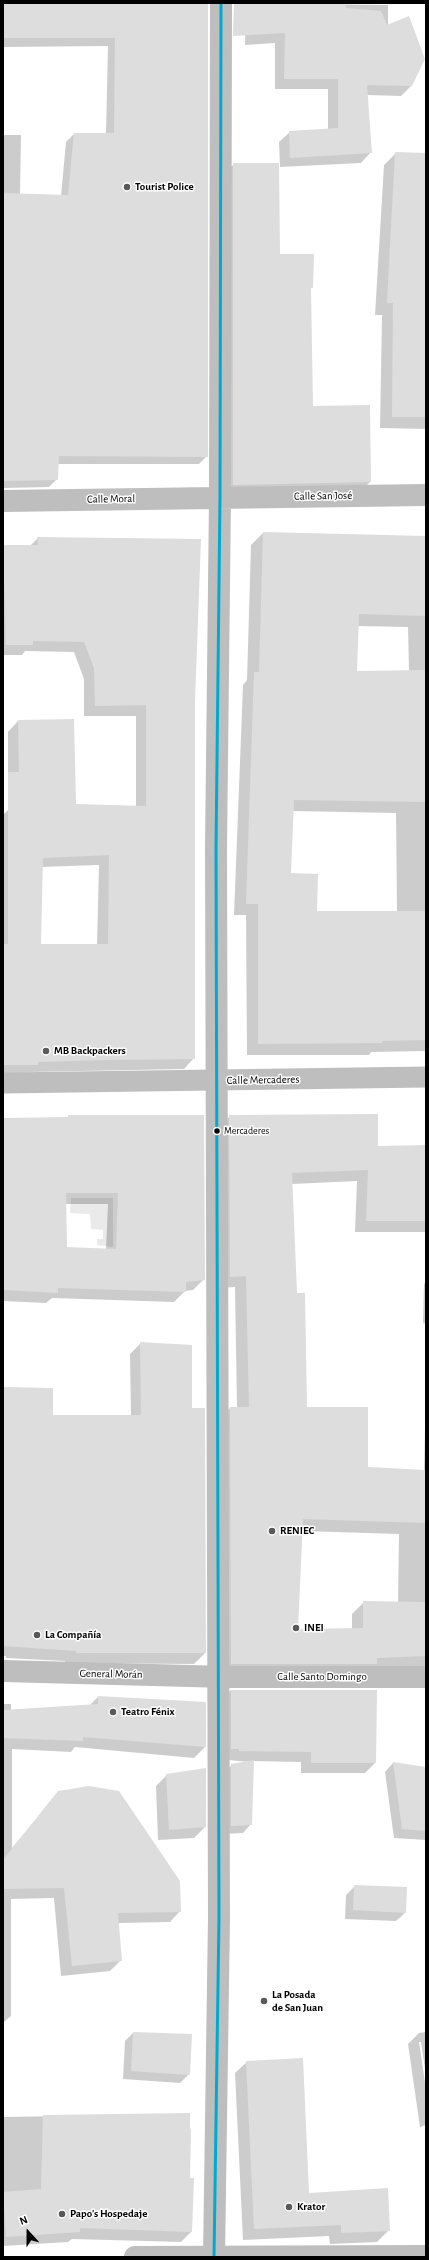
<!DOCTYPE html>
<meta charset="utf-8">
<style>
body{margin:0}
#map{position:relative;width:429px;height:2260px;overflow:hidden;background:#fff;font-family:"Alegreya Sans",sans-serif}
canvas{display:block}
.frame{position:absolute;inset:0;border:4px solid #000;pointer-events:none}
.north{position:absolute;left:8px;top:2212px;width:40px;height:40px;-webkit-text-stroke:3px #fff;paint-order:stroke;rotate:339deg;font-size:11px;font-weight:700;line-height:16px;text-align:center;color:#000}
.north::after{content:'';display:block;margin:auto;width:14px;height:18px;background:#000;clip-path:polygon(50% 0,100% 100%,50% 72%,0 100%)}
</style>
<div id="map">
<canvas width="429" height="2260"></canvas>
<div class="frame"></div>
<div class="north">N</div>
</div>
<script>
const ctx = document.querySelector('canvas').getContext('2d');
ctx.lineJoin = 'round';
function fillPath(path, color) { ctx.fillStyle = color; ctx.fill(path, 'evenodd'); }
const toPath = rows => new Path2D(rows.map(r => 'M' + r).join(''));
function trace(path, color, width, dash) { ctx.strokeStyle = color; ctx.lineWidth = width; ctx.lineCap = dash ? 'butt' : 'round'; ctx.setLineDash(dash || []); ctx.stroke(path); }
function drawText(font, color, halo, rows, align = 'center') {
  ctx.font = font + ' "Alegreya Sans",sans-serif'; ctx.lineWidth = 3; ctx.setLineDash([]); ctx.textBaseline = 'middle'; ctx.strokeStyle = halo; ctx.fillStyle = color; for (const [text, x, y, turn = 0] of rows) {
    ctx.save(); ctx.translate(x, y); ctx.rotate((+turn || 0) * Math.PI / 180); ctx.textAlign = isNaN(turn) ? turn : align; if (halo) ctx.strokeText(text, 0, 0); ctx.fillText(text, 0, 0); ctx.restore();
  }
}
fillPath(toPath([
 [71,1198,113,1198,113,1247,97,1245,97,1239,103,1239,103,1230,91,1229,90,1214,70,1213]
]), '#eaeaea');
fillPath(toPath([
 [3,3,208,3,207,456,199,464,57,464,57,479,49,487,3,488,3,135,21,135,20,194,61,196,66,142,74,134,106,134,108,46,3,47],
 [246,3,388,5,388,26,412,85,401,96,367,95,371,152,361,163,280,167,279,142,290,132,328,130,328,89,275,89,275,43,245,45],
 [396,153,426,154,426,429,380,428,382,315,375,315,384,165],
 [234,164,279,255,312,287,310,289,312,407,370,482,359,493,222,495,223,175],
 [263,533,426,537,426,1051,371,1052,369,1055,247,1055,246,915,234,915,243,685,247,680,251,545],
 [357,626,408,627,409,671,356,672],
 [292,811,396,813,397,912,316,912,290,874],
 [38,538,194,701,194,1058,184,1069,30,1072,3,1076,3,815,8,810,8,732,18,721,75,805,136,807,136,716,84,716,84,679,74,652,25,651,22,655,3,655,3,546,30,546],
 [99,865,97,945,40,945,41,867],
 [69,1116,204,1279,193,1290,185,1291,174,1302,52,1298,46,1303,3,1301,3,1119,67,1118],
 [65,1204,108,1204,106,1250,66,1248],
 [230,1116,377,1147,426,1146,426,1232,355,1232,357,1181,292,1184,296,1294,306,1408,367,1468,424,1471,426,1382,426,1667,220,1676,219,1420,230,1408,237,1408,235,1287,219,1288,218,1128],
 [302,1531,399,1534,398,1603,364,1602,352,1614,352,1629,297,1630],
 [426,1282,426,1323,423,1323,424,1284],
 [141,1343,191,1409,205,1653,194,1664,65,1663,65,1661,6,1658,6,1656,3,1656,3,1388,52,1416,131,1416,130,1354],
 [231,1690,375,1763,365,1773,301,1773,301,1762,253,1761,251,1824,243,1833,223,1834,223,1773,232,1765,249,1762,229,1760,221,1701],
 [98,1697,205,1703,205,1747,194,1758,75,1747,71,1752,12,1749,12,1848,59,1792,180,1911,170,1922,117,1923,121,1960,110,1971,61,1976,54,1898,11,1899,11,2016,3,2023,3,1704,11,1704,11,1710,90,1705],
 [393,1763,426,1768,426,1840,394,1838,385,1772],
 [167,1775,205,1827,194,1838,158,1840,156,1786],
 [355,1886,405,1913,396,1921,345,1919,346,1895],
 [426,2032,426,2076,421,2042,419,2042,426,2089,426,2125,420,2127,408,2044,419,2033],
 [133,2033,189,2074,180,2083,123,2079,125,2041],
 [247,2062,308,2194,389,2230,377,2242,330,2244,329,2236,243,2240,235,2073],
 [189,2114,191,2232,181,2242,72,2239,68,2242,3,2246,3,2117]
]), '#0003');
fillPath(toPath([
 [3,3,208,3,208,457,59,456,58,480,3,481,3,193,68,195,74,133,114,133,115,38,3,38],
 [234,3,345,3,346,8,381,11,387,25,409,16,425,59,412,86,367,85,372,153,290,158,289,131,338,128,338,79,284,79,285,33,233,36],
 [395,152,426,153,426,417,392,417,393,303,387,303],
 [233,163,279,163,280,254,314,254,313,288,311,288,313,406,370,405,371,482,233,485],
 [263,532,426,536,426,616,359,614,357,671,426,670,426,802,294,800,291,873,318,874,317,911,426,911,426,1040,382,1041,382,1043,258,1044,258,904,246,904,254,672,259,672],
 [37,537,201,539,195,701,195,1059,105,1060,38,1062,38,1065,3,1065,3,944,8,944,8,772,19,772,18,720,74,719,76,804,146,806,146,705,95,706,94,668,84,642,33,641,33,645,6,645,3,545,38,545],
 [109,855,108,944,41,944,43,858],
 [378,1114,378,1146,426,1145,426,1221,366,1221,368,1170,292,1173,297,1293,305,1293,307,1407,368,1407,368,1467,426,1470,426,1523,303,1519,298,1629,363,1628,363,1601,426,1602,426,1656,377,1658,377,1664,231,1664,230,1407,249,1407,246,1276,230,1277,229,1115],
 [68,1115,204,1115,205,1280,186,1282,186,1292,58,1288,58,1293,3,1290,3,1118,68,1117],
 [66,1193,118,1193,116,1249,67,1247],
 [140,1342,192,1345,192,1408,205,1408,206,1653,76,1653,76,1651,3,1646,3,1387,53,1388,53,1415,141,1415],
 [231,1690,377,1690,376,1763,311,1763,311,1752,239,1751,239,1749,231,1749],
 [98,1696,206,1702,206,1747,83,1737,83,1741,3,1738,3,1710,98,1704],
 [254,1760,252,1825,231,1826,231,1764],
 [393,1762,426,1767,426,1831,402,1829],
 [206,1768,206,1827,169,1830,166,1774],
 [89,1786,119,1791,180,1881,181,1912,118,1913,122,1961,72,1966,64,1888,3,1889,3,1860,58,1791],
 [354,1885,407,1887,406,1913,353,1910],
 [133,2032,192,2034,190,2075,131,2071],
 [303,2058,309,2193,388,2188,390,2231,341,2233,341,2225,254,2229,246,2061],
 [190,2113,190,2129,191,2129,190,2178,194,2178,192,2232,80,2228,80,2232,6,2237,3,2192,41,2189,43,2115]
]), '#ddd');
trace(toPath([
 [3,1083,426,1077]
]), '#bebebe', 21);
trace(toPath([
 [3,501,426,495],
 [3,1671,227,1677,426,1677],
 [214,2257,219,1917,216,848,220,497,221,3]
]), '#bebebe', 22);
trace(toPath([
 [135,2257,426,2256]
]), '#bebebe', 22);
trace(toPath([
 [214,2257,219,1917,216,848,220,497,221,3]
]), '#00a9ce', 3);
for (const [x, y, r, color] of [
 [127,187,4,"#595959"],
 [46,1051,4,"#595959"],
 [217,1131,3.5,"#000"],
 [272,1531,4,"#595959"],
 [296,1628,4,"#595959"],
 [37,1635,4,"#595959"],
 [113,1712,4,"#595959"],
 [264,2001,4,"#595959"],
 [289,2207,4,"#595959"],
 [62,2214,4,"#595959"]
]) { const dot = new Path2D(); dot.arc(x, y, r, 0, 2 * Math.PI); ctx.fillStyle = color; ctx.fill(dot); trace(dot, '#fff', 1.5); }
drawText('10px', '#000', '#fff', [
 ["Mercaderes",224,1131]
], 'left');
drawText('bold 11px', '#000', '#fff', [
 ["Tourist Police",135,187],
 ["MB Backpackers",54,1051],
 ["RENIEC",280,1531],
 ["INEI",304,1628],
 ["La Compañía",45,1635],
 ["Teatro Fénix",121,1712],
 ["La Posada",272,1995],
 ["de San Juan",272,2008],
 ["Krator",297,2207],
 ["Papo's Hospedaje",70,2214]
], 'left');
drawText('11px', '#000', '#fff', [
 ["Calle San José",323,496,-1],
 ["Calle Moral",111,499,-1],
 ["Calle Mercaderes",263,1080,-1],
 ["General Morán",111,1674,1],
 ["Calle Santo Domingo",322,1677]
]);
</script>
